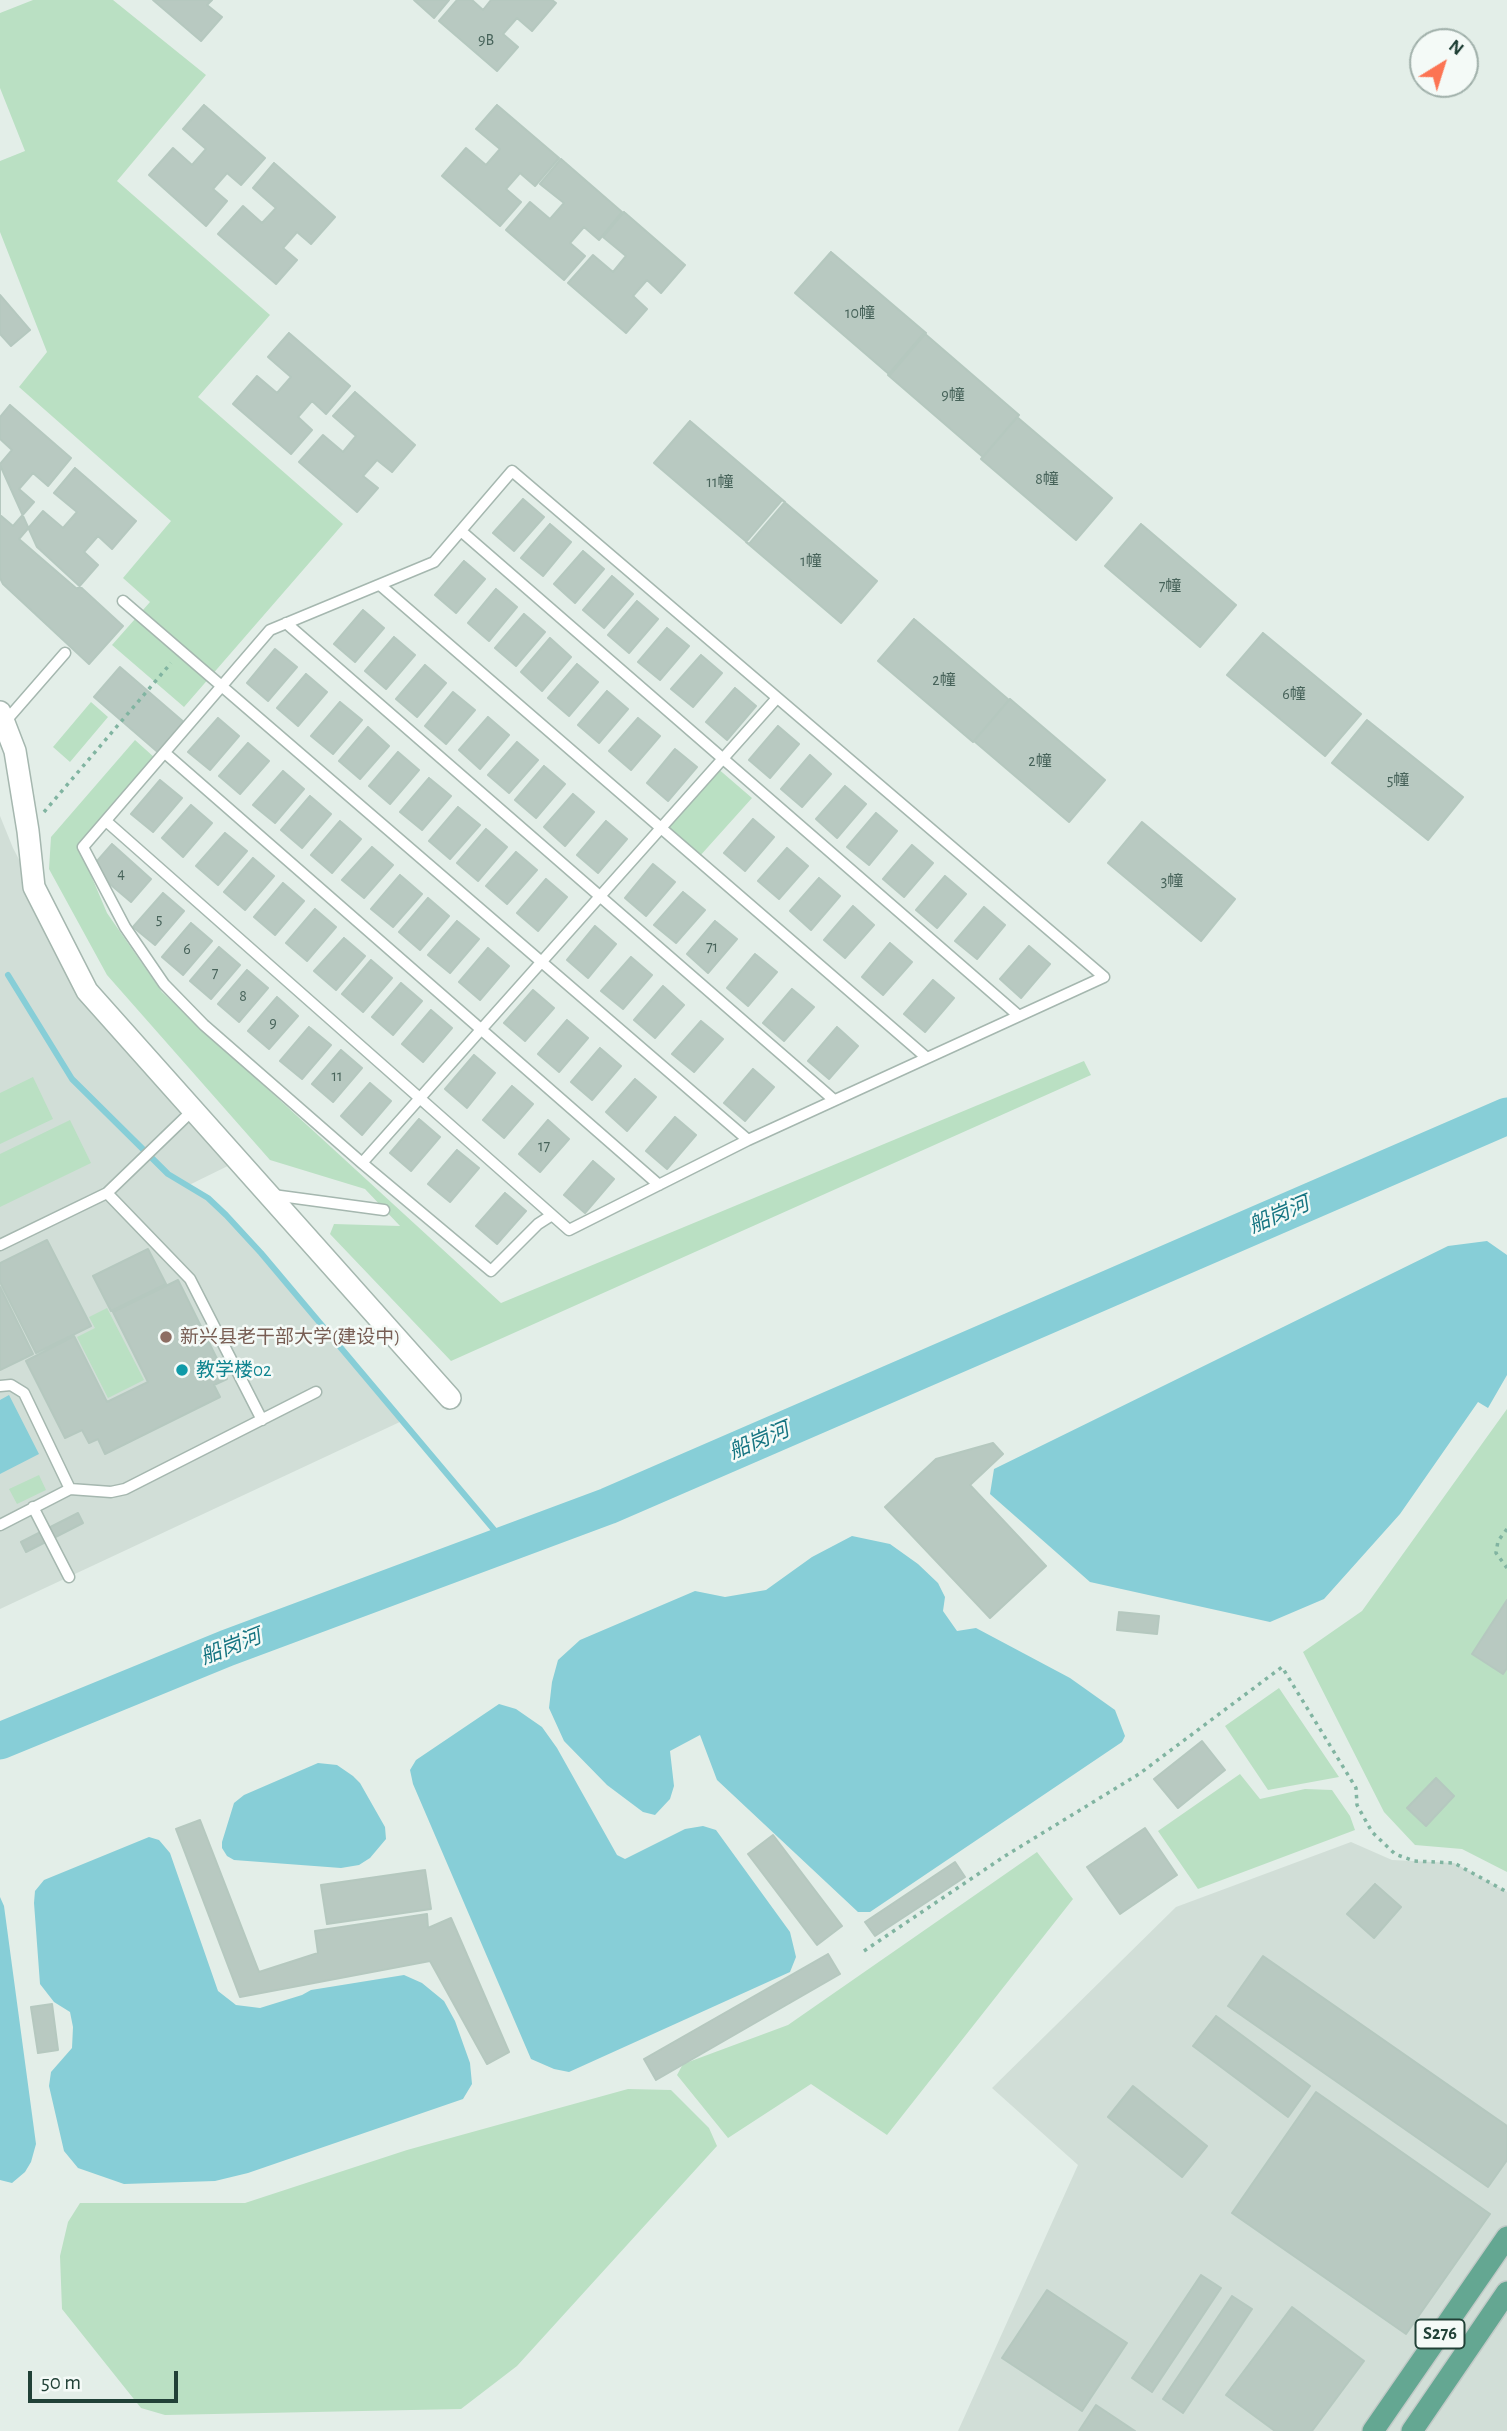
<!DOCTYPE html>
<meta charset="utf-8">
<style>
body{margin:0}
#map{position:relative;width:1507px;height:2431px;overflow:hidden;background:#e3eee8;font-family:"Alegreya Sans",sans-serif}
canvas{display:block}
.north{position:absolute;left:1409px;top:28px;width:70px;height:70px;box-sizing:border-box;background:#f4faf7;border:2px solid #a0b0aa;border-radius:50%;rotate:38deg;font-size:19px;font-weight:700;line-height:28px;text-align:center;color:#214137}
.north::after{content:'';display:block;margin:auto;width:24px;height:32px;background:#fc7453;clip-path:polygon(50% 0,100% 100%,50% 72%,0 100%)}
.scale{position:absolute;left:28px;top:2371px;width:150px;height:32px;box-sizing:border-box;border:4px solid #214137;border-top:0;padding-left:9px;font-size:21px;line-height:24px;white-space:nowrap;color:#214137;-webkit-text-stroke:5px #f4faf7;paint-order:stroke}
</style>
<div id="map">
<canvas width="1507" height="2431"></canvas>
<div class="north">N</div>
<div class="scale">50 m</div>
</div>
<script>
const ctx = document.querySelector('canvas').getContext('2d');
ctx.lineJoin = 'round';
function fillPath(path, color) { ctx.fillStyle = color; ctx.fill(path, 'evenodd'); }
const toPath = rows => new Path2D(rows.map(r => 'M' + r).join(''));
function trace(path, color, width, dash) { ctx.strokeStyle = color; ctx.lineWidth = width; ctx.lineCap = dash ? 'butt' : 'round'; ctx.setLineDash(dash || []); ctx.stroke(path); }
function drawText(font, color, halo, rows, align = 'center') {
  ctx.font = font + ' "Alegreya Sans","Noto Sans SC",sans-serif'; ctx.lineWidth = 5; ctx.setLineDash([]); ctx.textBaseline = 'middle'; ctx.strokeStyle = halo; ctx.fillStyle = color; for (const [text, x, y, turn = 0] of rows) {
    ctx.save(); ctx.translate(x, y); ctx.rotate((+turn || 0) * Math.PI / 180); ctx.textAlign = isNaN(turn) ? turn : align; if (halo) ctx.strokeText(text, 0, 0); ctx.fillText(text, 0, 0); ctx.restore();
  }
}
fillPath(toPath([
 [0,816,13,848,87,991,240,1160,187,1186,208,1198,226,1215,261,1253,402,1421,0,1609],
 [1351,1842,1392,1860,1454,1863,1507,1892,1507,2431,958,2431,1078,2165,992,2088,1176,1907]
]), '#d1ded7');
fillPath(toPath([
 [33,0,113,0,206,75,117,181,270,315,198,397,343,524,184,707,112,645,150,602,123,578,171,521,19,387,47,352,0,232,0,161,25,151,0,88,0,13],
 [91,702,108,717,70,762,53,747],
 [135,740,155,758,79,847,107,913,162,992,501,1303,1084,1061,1091,1075,451,1361,330,1234,334,1224,400,1226,365,1189,270,1160,107,975,49,869,51,837],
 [716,767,752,798,699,857,664,826],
 [33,1077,53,1119,0,1144,0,1093],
 [70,1120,91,1163,0,1207,0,1154],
 [107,1308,144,1380,108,1398,77,1337,95,1328,89,1317],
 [1507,1409,1507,1872,1462,1849,1415,1845,1384,1812,1303,1652,1362,1611],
 [39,1475,46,1490,17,1504,9,1489],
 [1279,1688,1339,1777,1268,1790,1225,1726],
 [1240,1774,1260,1799,1305,1789,1332,1790,1350,1816,1355,1830,1198,1889,1158,1831],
 [1037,1852,1073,1899,887,2135,811,2084,728,2138,677,2075,683,2064,788,2025],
 [628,2089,671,2090,709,2128,717,2146,517,2366,461,2409,165,2415,141,2408,62,2309,60,2256,68,2222,80,2203,245,2203,407,2150]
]), '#bae0c3');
fillPath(toPath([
 [1487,1241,1507,1255,1507,1375,1488,1408,1478,1402,1400,1514,1324,1599,1270,1622,1090,1582,990,1494,994,1469,1448,1246],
 [9,1395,39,1454,0,1474,0,1400],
 [852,1536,890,1544,918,1564,938,1583,945,1597,943,1611,957,1631,976,1628,1070,1678,1115,1710,1125,1736,1122,1742,870,1912,858,1912,717,1780,700,1735,670,1751,674,1786,670,1799,655,1815,643,1812,607,1785,564,1741,549,1708,552,1682,558,1660,580,1640,695,1591,725,1597,766,1590,812,1557],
 [499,1704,516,1709,542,1727,557,1748,617,1855,625,1859,685,1829,703,1826,716,1830,790,1932,796,1957,790,1972,569,2072,554,2069,531,2059,413,1784,410,1770,416,1760],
 [318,1763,337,1765,353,1776,360,1783,385,1827,386,1839,370,1858,359,1865,341,1868,234,1860,227,1856,222,1848,222,1842,234,1803,244,1795],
 [149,1837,159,1840,170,1853,218,1991,236,2005,260,2008,302,1995,311,1990,404,1975,422,1983,444,2001,455,2021,470,2063,472,2084,463,2099,248,2173,215,2181,124,2184,78,2168,64,2151,49,2086,51,2072,72,2048,73,2027,70,2012,54,2002,40,1984,34,1903,35,1891,44,1880],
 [0,1897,4,1906,36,2144,31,2162,25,2172,12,2183,0,2180]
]), '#87ced7');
trace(toPath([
 [8,975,72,1079,168,1174,208,1198,226,1215,261,1253,506,1544]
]), '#87ced7', 6);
trace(toPath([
 [0,1741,227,1648,608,1506,1507,1116]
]), '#87ced7', 37);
const building = toPath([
 [153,0,212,0,207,5,222,17,201,41,153,0],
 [414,0,449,0,434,18,414,0],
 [457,0,472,0,483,10,491,0,552,0,556,3,532,31,517,18,503,34,518,47,497,71,439,21,457,0],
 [204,105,265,158,241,185,227,173,213,189,227,201,206,226,149,175,173,148,192,165,206,149,183,129,204,105],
 [497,105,559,158,535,186,520,173,506,189,521,202,500,226,442,176,466,148,486,165,500,149,476,129,497,105],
 [561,159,622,212,599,240,584,227,570,243,585,256,564,280,506,230,530,202,550,219,564,203,540,184,561,159],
 [274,163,335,217,311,244,297,232,283,248,297,260,276,284,218,234,243,206,262,223,276,208,253,188,274,163],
 [624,212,685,265,661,293,647,280,633,296,647,309,626,333,568,283,593,255,613,272,626,256,603,237,624,212],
 [831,252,926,333,890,375,795,293,831,252],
 [0,295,30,330,11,346,0,334,0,295],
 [289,333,350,386,326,414,312,401,298,417,312,430,291,454,233,404,257,376,277,393,291,377,268,357,289,333],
 [924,333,1019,415,983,457,888,375,924,333],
 [355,392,415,445,392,472,377,460,363,476,378,488,357,512,299,462,323,435,343,452,356,436,333,416,355,392],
 [10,405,71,458,48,486,33,473,19,489,34,502,13,526,0,515,0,464,12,450,0,439,0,417,10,405],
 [1017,417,1112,498,1076,540,981,459,1017,417],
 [690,421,785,502,749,544,654,463,690,421],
 [0,465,37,547,123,626,89,664,3,584,0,578,0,465],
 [75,468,136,521,112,549,98,536,84,552,98,565,77,589,19,539,43,511,63,528,77,512,54,493,75,468],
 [523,499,544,517,514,551,493,533,523,499],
 [782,500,877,581,841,623,746,542,782,500],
 [550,524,571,542,543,576,521,558,550,524],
 [1141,524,1236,605,1200,647,1105,566,1141,524],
 [583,551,604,569,575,603,554,584,583,551],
 [464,561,485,579,456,613,435,595,464,561],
 [612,576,633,594,604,628,583,610,612,576],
 [496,589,517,607,489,641,468,623,496,589],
 [637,601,658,619,629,653,608,635,637,601],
 [363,610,384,628,355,662,334,644,363,610],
 [524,614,545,632,516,666,495,648,524,614],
 [914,619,1009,700,973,742,878,661,914,619],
 [667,628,689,646,660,680,638,662,667,628],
 [1263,633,1361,714,1325,756,1227,675,1263,633],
 [394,637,415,655,386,689,365,671,394,637],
 [550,638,571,657,542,691,521,672,550,638],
 [275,649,297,667,268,701,247,683,275,649],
 [701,655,722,673,693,707,671,689,701,655],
 [577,664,598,682,569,716,548,698,577,664],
 [425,665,446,683,417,717,396,699,425,665],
 [120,667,186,724,160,754,94,697,120,667],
 [306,674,327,692,298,726,277,708,306,674],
 [735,688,756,706,727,740,706,722,735,688],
 [607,691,628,709,599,743,578,725,607,691],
 [453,692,475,710,446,744,425,726,453,692],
 [1010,699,1105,780,1069,822,974,741,1010,699],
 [340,702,362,720,333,754,311,736,340,702],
 [488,717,509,735,480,769,459,750,488,717],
 [218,718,239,736,210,770,188,752,218,718],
 [638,718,660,736,631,770,609,751,638,718],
 [1367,720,1463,797,1428,840,1332,763,1367,720],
 [778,726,799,744,770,778,749,760,778,726],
 [368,727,389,746,360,779,339,761,368,727],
 [517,742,538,760,509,793,488,775,517,742],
 [248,743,269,761,240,794,219,776,248,743],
 [675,749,697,767,668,801,647,783,675,749],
 [398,752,419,770,390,804,369,786,398,752],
 [810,755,831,774,802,807,781,789,810,755],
 [544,766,565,784,536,818,515,800,544,766],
 [283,771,304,789,275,823,253,805,283,771],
 [429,778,451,796,422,830,400,812,429,778],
 [160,780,182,798,153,832,131,814,160,780],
 [845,786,866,804,837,838,816,819,845,786],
 [573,794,594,812,565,846,544,827,573,794],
 [310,796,331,814,302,848,281,830,310,796],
 [191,805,212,823,183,857,162,838,191,805],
 [458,807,480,825,450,859,429,841,458,807],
 [876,813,897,831,869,865,847,847,876,813],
 [753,819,774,837,745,871,724,853,753,819],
 [340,821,361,839,332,873,311,855,340,821],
 [606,821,627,839,598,873,577,855,606,821],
 [1142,822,1235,899,1201,941,1108,863,1142,822],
 [486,829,507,847,478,881,457,863,486,829],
 [225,833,247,851,218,885,196,866,225,833],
 [112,844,151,879,131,902,91,868,112,844],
 [912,845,933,863,904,897,883,879,912,845],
 [372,847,393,865,364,898,342,880,372,847],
 [787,848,808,866,779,899,758,881,787,848],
 [516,852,537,870,507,904,486,886,516,852],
 [253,858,274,876,245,910,224,892,253,858],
 [653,864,675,882,646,916,625,898,653,864],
 [400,875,422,894,393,927,371,909,400,875],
 [945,876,966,894,937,928,916,910,945,876],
 [819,878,840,896,811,930,790,911,819,878],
 [546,879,567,897,538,931,517,913,546,879],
 [283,883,304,901,275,935,254,917,283,883],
 [683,892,705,910,676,943,654,925,683,892],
 [163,893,184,911,155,945,133,927,163,893],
 [428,898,449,916,420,950,399,932,428,898],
 [853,906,874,925,845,958,824,940,853,906],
 [984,907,1005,925,977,959,955,941,984,907],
 [315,909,336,927,307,961,286,943,315,909],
 [457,921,479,939,450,973,428,955,457,921],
 [715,921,737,939,708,973,687,954,715,921],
 [191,923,212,941,183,975,162,957,191,923],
 [595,926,616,944,588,978,567,960,595,926],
 [344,938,365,956,336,990,314,971,344,938],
 [890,943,912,962,883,995,862,977,890,943],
 [1029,946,1050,964,1021,998,1000,979,1029,946],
 [219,947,240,965,211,999,190,981,219,947],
 [488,948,509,966,480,1000,459,982,488,948],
 [755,954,777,972,748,1006,727,988,755,954],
 [631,957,652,975,623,1009,601,991,631,957],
 [371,960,392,978,363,1012,342,994,371,960],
 [247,970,268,988,239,1022,218,1004,247,970],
 [933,980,954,998,925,1032,904,1014,933,980],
 [401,983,422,1001,393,1035,372,1017,401,983],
 [663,986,684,1005,655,1038,634,1020,663,986],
 [792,989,814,1007,784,1041,763,1023,792,989],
 [533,990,554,1008,525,1041,504,1023,533,990],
 [277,997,298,1016,269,1049,248,1031,277,997],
 [431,1010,452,1028,423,1062,402,1044,431,1010],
 [567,1020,588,1038,559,1072,538,1054,567,1020],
 [701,1021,723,1039,694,1072,672,1054,701,1021],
 [309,1027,331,1045,302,1079,280,1061,309,1027],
 [837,1027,858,1046,829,1079,808,1061,837,1027],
 [600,1048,621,1066,592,1100,571,1082,600,1048],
 [341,1050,362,1068,333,1102,312,1084,341,1050],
 [474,1055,495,1073,467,1108,445,1089,474,1055],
 [753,1069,774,1087,745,1121,724,1103,753,1069],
 [635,1079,656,1097,627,1131,606,1112,635,1079],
 [370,1083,391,1101,362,1135,341,1116,370,1083],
 [512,1086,533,1104,504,1138,483,1120,512,1086],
 [675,1117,696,1135,667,1169,646,1151,675,1117],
 [419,1119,440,1137,411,1171,390,1153,419,1119],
 [548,1120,569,1139,540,1172,519,1154,548,1120],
 [457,1150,479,1168,450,1202,428,1184,457,1150],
 [593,1161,614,1179,585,1213,564,1195,593,1161],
 [505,1193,526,1211,497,1244,476,1226,505,1193],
 [47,1240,91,1326,36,1353,0,1282,0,1263,47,1240],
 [148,1249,166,1284,111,1311,93,1276,148,1249],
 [178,1280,227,1379,214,1385,220,1397,105,1454,98,1439,89,1443,82,1430,65,1438,26,1361,74,1336,107,1402,148,1382,113,1312,178,1280],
 [0,1287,33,1354,0,1370,0,1287],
 [993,1443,1003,1454,970,1485,1046,1566,990,1618,885,1507,936,1459,993,1443],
 [78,1513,83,1523,26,1552,21,1542,78,1513],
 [1507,1600,1507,1668,1503,1674,1472,1654,1507,1600],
 [1119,1612,1159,1616,1157,1634,1117,1630,1119,1612],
 [1202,1741,1225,1770,1178,1808,1154,1779,1202,1741],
 [1436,1778,1454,1796,1426,1826,1407,1808,1436,1778],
 [200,1820,259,1972,318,1953,315,1931,427,1914,428,1928,451,1918,509,2052,487,2064,430,1961,240,1997,176,1829,200,1820],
 [1145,1828,1177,1875,1120,1914,1087,1867,1145,1828],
 [773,1835,842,1926,817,1945,748,1854,773,1835],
 [955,1862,965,1877,875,1936,865,1922,955,1862],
 [425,1870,431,1909,327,1924,321,1885,425,1870],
 [1375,1884,1401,1907,1374,1938,1347,1914,1375,1884],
 [828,1954,840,1974,656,2080,644,2059,828,1954],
 [1263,1956,1507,2126,1507,2160,1488,2187,1228,2006,1263,1956],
 [52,2004,58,2050,38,2053,31,2007,52,2004],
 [1216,2016,1310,2086,1288,2117,1193,2046,1216,2016],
 [1133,2086,1207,2146,1182,2177,1108,2117,1133,2086],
 [1316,2092,1490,2214,1406,2334,1232,2213,1316,2092],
 [1201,2275,1221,2288,1152,2392,1132,2378,1201,2275],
 [1047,2290,1127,2343,1082,2411,1002,2358,1047,2290],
 [1232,2296,1252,2309,1183,2413,1163,2399,1232,2296],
 [1292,2307,1364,2361,1312,2431,1275,2431,1226,2395,1292,2307],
 [1096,2405,1135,2431,1079,2431,1096,2405]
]);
fillPath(building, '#b8c9c1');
trace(building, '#b5c8bf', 2);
const lane = toPath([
 [461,531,1019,1016],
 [380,585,927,1058],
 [123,601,748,1140],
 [286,623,834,1100],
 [4,723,65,653],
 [165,753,659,1185],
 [106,821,569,1230,748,1140,1104,977,512,471,434,562,270,630,83,847,125,927,164,984,204,1025,362,1163,491,1271,538,1224,552,1215],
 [362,1163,777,698],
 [107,1193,190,1279,262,1420],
 [273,1195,384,1210],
 [0,1245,107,1193,194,1109],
 [0,1386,11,1385,24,1393,70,1489],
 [33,1507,69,1577],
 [0,1525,70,1489,111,1492,125,1489,316,1392]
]);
const street = toPath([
 [0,712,15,751,28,831,34,887,87,991,450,1398]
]);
const primary = toPath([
 [1373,2431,1507,2237],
 [1412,2431,1507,2292]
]);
trace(lane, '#a5b7af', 13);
trace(street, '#a5b7af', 24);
trace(primary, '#c1cac7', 24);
trace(toPath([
 [44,812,171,663],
 [1507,1529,1498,1541,1496,1553,1507,1568],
 [864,1951,1005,1856,1139,1774,1282,1667,1356,1788,1357,1805,1372,1832,1395,1854,1414,1861,1454,1863,1507,1892]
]), '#81b4a1', 3.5, [3.5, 5]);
trace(lane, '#fff', 10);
trace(street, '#fff', 21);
trace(primary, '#64a792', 21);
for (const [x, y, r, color] of [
 [166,1337,7,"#8d6e63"],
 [182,1370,7,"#0f9aa8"]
]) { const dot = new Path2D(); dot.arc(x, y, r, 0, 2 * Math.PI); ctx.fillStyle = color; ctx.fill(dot); trace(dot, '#f4faf7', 2.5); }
drawText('16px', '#47635a', null, [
 ["9B",486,40],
 ["10幢",860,313],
 ["9幢",953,395],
 ["8幢",1047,479],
 ["11幢",720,482],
 ["1幢",811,561],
 ["7幢",1170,586],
 ["2幢",944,680],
 ["6幢",1294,694],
 ["2幢",1040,761],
 ["5幢",1398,780],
 ["4",121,873],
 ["3幢",1172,881],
 ["5",159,919],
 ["71",712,947],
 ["6",187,949],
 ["7",215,973],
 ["8",243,996],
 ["9",273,1023],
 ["11",337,1076],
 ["17",544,1146]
]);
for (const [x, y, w] of [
 [1440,2334,49]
]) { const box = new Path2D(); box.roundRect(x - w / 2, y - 14.5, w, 29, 5); ctx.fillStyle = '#f4faf7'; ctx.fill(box); trace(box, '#214137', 2); }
drawText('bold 18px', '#214137', null, [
 ["S276",1440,2334]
]);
drawText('19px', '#785e54', '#f4faf7', [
 ["新兴县老干部大学(建设中)",180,1337]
], 'left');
drawText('19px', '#0d838f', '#f4faf7', [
 ["教学楼02",196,1370]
], 'left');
drawText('italic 21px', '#167582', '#f4faf7', [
 ["船岗河",1279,1215,-23],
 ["船岗河",759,1441,-23],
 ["船岗河",231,1647,-21]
]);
</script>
